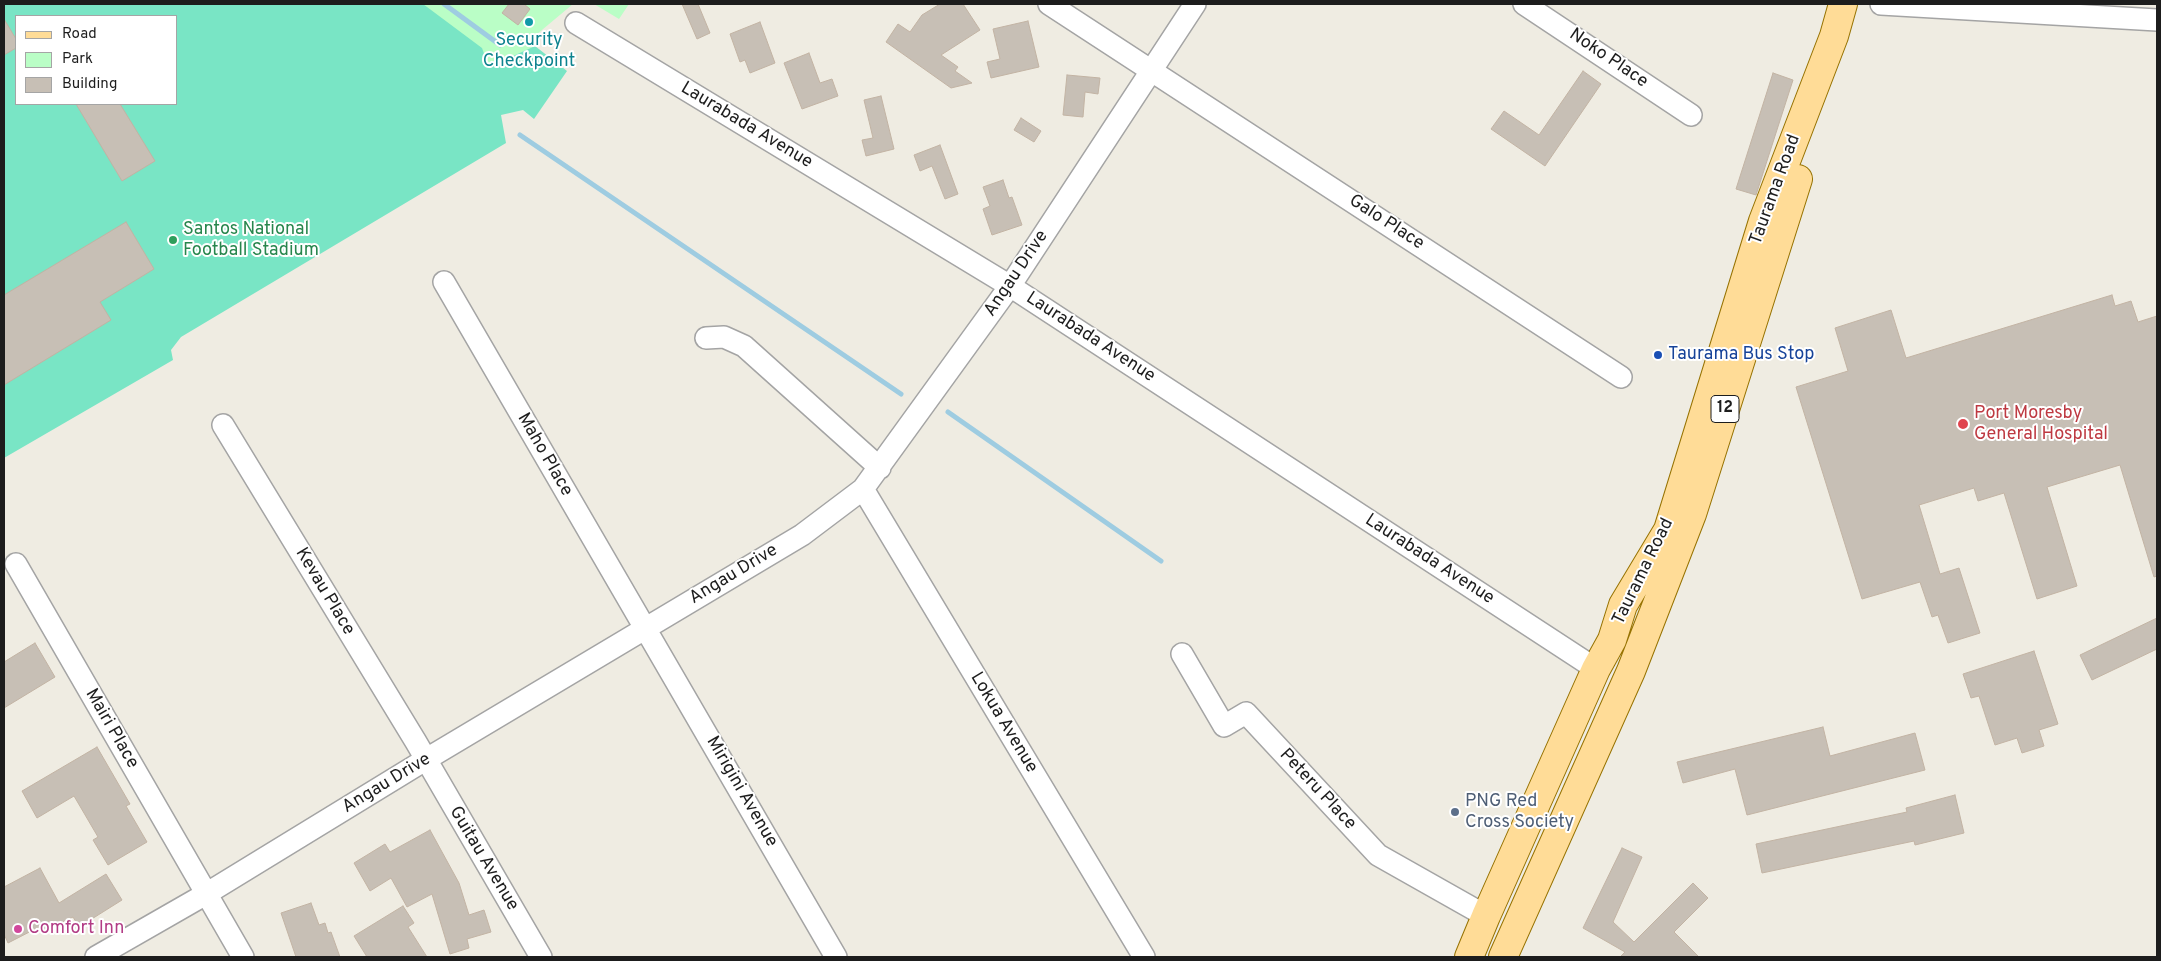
<!DOCTYPE html>
<style>
body{margin:0}
#map{position:relative;width:2161px;height:961px;overflow:hidden;background:#efece2;font-family:Overpass,sans-serif}
canvas{display:block}
.frame{position:absolute;inset:0;border:5px solid #1d1d1d;pointer-events:none}
.legend{position:absolute;left:15px;top:15px;width:162px;height:90px;box-sizing:border-box;background:#fff;border:1px solid #a5a5a5;margin:0;padding:6px 9px;list-style:none;font-size:15px;color:#1d1d1d}
.legend li{display:flex;align-items:center;gap:10px;height:25px}
.legend b{width:25px;border:1px solid #a5a5a5}
</style>
<div id="map">
<canvas width="2161" height="961"></canvas>
<div class="frame"></div>
<ul class="legend">
<li><b style="height:6px;background:#ffdc97"></b>Road</li>
<li><b style="height:14px;background:#bafec6"></b>Park</li>
<li><b style="height:14px;background:#c7bfb5"></b>Building</li>
</ul>
</div>
<script>
const ctx = document.querySelector('canvas').getContext('2d');
ctx.lineJoin = 'round';
function fillPath(path, color) { ctx.fillStyle = color; ctx.fill(path, 'evenodd'); }
const toPath = rows => new Path2D(rows.map(r => 'M' + r).join(''));
function trace(path, color, width, dash) { ctx.strokeStyle = color; ctx.lineWidth = width; ctx.lineCap = dash ? 'butt' : 'round'; ctx.setLineDash(dash || []); ctx.stroke(path); }
function drawText(font, color, halo, rows, align = 'center') {
  ctx.font = font + ' Overpass,sans-serif'; ctx.lineWidth = 4; ctx.setLineDash([]); ctx.textBaseline = 'middle'; ctx.strokeStyle = halo; ctx.fillStyle = color; for (const [text, x, y, turn = 0] of rows) {
    ctx.save(); ctx.translate(x, y); ctx.rotate((+turn || 0) * Math.PI / 180); ctx.textAlign = isNaN(turn) ? turn : align; if (halo) ctx.strokeText(text, 0, 0); ctx.fillText(text, 0, 0); ctx.restore();
  }
}
fillPath(toPath([
 [423,4,573,4,530,40,535,46,489,68],
 [594,4,629,4,619,19]
]), '#bafec6');
fillPath(toPath([
 [4,4,423,4,482,48,489,67,535,46,567,71,534,119,523,110,501,115,506,143,181,337,171,350,173,360,4,458],
 [16,16,176,16,176,104,16,104]
]), '#79e5c5');
trace(toPath([
 [444,4,500,45],
 [520,135,901,394],
 [948,412,1161,561]
]), '#9ecce1', 5);
const building = toPath([
 [509,4,524,4,530,9,518,25,502,13,509,4],
 [682,4,698,4,710,33,697,39,682,4],
 [940,4,963,4,980,30,941,55,958,67,955,71,972,83,951,88,886,42,898,24,910,32,922,15,940,4],
 [4,19,16,39,16,48,4,55,4,19],
 [1028,21,1039,67,991,78,987,62,1000,59,993,29,1028,21],
 [760,22,775,63,750,73,745,60,740,62,730,34,760,22],
 [809,53,820,83,832,79,838,96,802,109,784,63,809,53],
 [1583,71,1601,84,1545,166,1491,129,1504,111,1539,135,1583,71],
 [1773,73,1793,80,1756,195,1736,189,1773,73],
 [1067,75,1100,78,1098,94,1085,92,1083,117,1063,115,1067,75],
 [881,96,894,149,866,156,862,140,873,138,864,100,881,96],
 [76,104,120,104,155,161,122,181,76,104],
 [1021,118,1041,131,1034,142,1014,130,1021,118],
 [940,145,958,194,945,199,932,166,920,171,914,155,940,145],
 [1003,180,1009,198,1012,197,1022,225,992,235,983,209,990,206,983,187,1003,180],
 [126,222,154,269,100,302,111,320,4,385,4,295,126,222],
 [2112,295,2115,306,2131,301,2138,322,2157,316,2157,576,2154,577,2120,465,2047,487,2077,586,2037,599,2004,493,1978,501,1974,488,1919,505,1940,574,1959,568,1980,633,1948,643,1938,615,1932,617,1920,582,1862,599,1796,387,1848,371,1835,328,1891,310,1906,358,2112,295],
 [2157,618,2157,649,2092,680,2080,655,2157,618],
 [35,643,55,677,4,708,4,662,35,643],
 [2034,651,2058,724,2039,730,2044,746,2022,753,2017,738,1995,745,1979,696,1971,698,1963,674,2034,651],
 [1823,727,1830,756,1915,733,1925,770,1747,815,1735,769,1683,783,1677,762,1823,727],
 [97,747,130,804,126,806,147,842,108,865,93,840,98,837,74,796,37,818,22,791,97,747],
 [1955,795,1964,833,1915,845,1914,841,1762,873,1756,844,1907,812,1906,808,1955,795],
 [430,830,459,883,469,915,484,910,491,932,467,939,469,948,450,954,432,894,407,907,391,878,370,891,354,863,385,844,390,852,430,830],
 [1622,848,1642,857,1613,922,1634,942,1693,883,1708,898,1674,932,1699,957,1620,957,1625,952,1583,928,1622,848],
 [40,868,59,903,106,874,122,900,79,927,73,917,44,932,41,926,8,943,4,934,4,887,40,868],
 [311,903,319,925,325,923,328,933,331,932,340,957,296,957,281,913,311,903],
 [403,906,414,923,408,927,427,957,367,957,354,936,403,906]
]);
fillPath(building, '#c7bfb5');
trace(building, '#c2b3a3', 1);
const minor = toPath([
 [1049,4,1621,377],
 [1524,4,1691,115],
 [1881,4,2157,20],
 [576,23,1010,286,1596,669],
 [444,282,836,957],
 [706,338,724,337,744,346,880,468],
 [223,425,416,742,541,957],
 [863,489,1144,957],
 [16,564,243,957],
 [1182,654,1224,726,1246,713,1378,855,1486,916],
 [96,957,206,894,425,760,802,535,863,489,1010,286,1195,4]
]);
const major = toPath([
 [1469,957,1486,916,1596,669,1612,640,1623,605,1668,530,1763,221,1834,36,1843,4],
 [1503,957,1631,671,1692,514,1798,179]
]);
trace(minor, '#a4a4a4', 24);
trace(major, '#967200', 30);
trace(minor, '#fff', 21);
trace(major, '#ffdc97', 28);
for (const [x, y, r, color] of [
 [529,22,5,"#0f9aa8"],
 [173,240,5,"#2e9e5b"],
 [1658,355,5,"#1a4fb4"],
 [1963,424,6,"#e0444e"],
 [1455,812,5,"#5c6f8a"],
 [18,929,5,"#d1479c"]
]) { const dot = new Path2D(); dot.arc(x, y, r, 0, 2 * Math.PI); ctx.fillStyle = color; ctx.fill(dot); trace(dot, '#fff', 2); }
for (const [x, y, w] of [
 [1725,409,28]
]) { const box = new Path2D(); box.roundRect(x - w / 2, y - 13.5, w, 27, 4); ctx.fillStyle = '#fff'; ctx.fill(box); trace(box, '#1d1d1d', 1); }
drawText('bold 16px', '#1d1d1d', null, [
 ["12",1725,409]
]);
drawText('18px', '#0d838f', '#fff', [
 ["Security",529,41],
 ["Checkpoint",529,62]
]);
drawText('18px', '#1d1d1d', '#fff', [
 ["Noko Place",1608,59,34],
 ["Laurabada Avenue",746,126,31],
 ["Taurama Road",1776,190,-70],
 ["Galo Place",1386,223,33],
 ["Angau Drive",1017,274,-56],
 ["Laurabada Avenue",1090,338,33],
 ["Maho Place",544,455,60],
 ["Laurabada Avenue",1429,560,33],
 ["Taurama Road",1644,572,-64],
 ["Angau Drive",734,575,-31],
 ["Kevau Place",324,592,59],
 ["Lokua Avenue",1003,723,59],
 ["Mairi Place",111,729,60],
 ["Angau Drive",387,784,-31],
 ["Peteru Place",1317,790,47],
 ["Mirigini Avenue",741,792,60],
 ["Guitau Avenue",483,859,59]
]);
drawText('18px', '#27864d', '#fff', [
 ["Santos National",183,230],
 ["Football Stadium",183,251]
], 'left');
drawText('18px', '#164399', '#fff', [
 ["Taurama Bus Stop",1668,355]
], 'left');
drawText('18px', '#be3a42', '#fff', [
 ["Port Moresby",1974,414],
 ["General Hospital",1974,435]
], 'left');
drawText('18px', '#4e5e75', '#fff', [
 ["PNG Red",1465,802],
 ["Cross Society",1465,823]
], 'left');
drawText('18px', '#b23c85', '#fff', [
 ["Comfort Inn",28,929]
], 'left');
</script>
